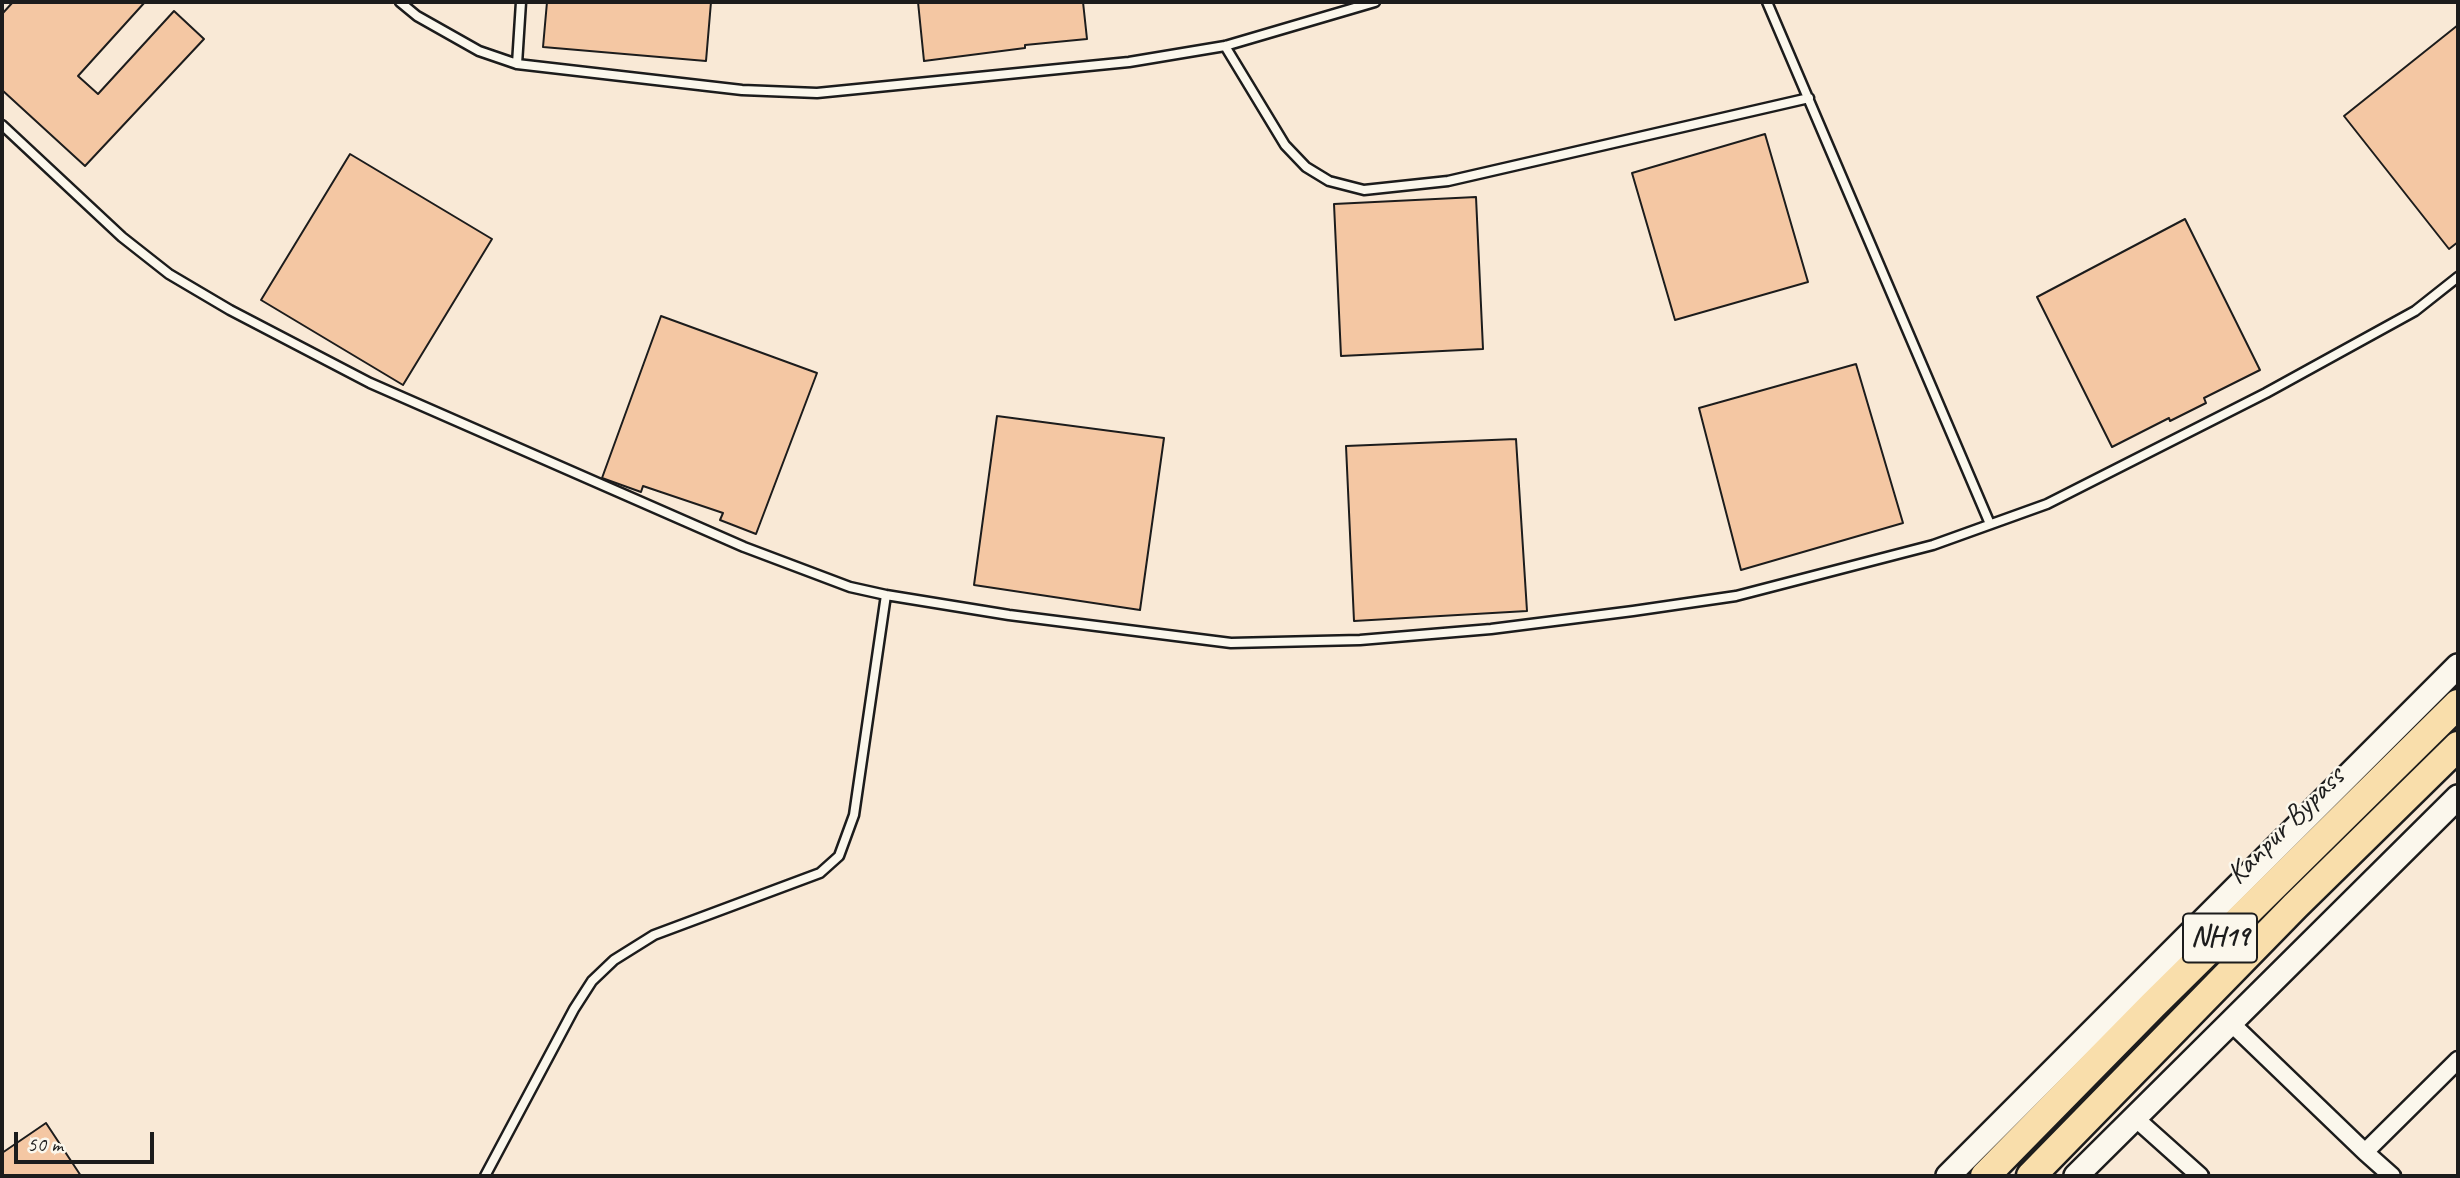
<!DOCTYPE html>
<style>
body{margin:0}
#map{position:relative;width:2460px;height:1178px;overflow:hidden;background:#f9e9d6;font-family:Caveat,sans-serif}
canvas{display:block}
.frame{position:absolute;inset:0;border:4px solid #1c1c1c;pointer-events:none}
.scale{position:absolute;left:14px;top:1132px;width:140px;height:32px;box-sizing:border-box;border:4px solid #1c1c1c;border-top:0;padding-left:9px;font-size:21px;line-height:24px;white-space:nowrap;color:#1c1c1c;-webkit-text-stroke:5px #fbf7ec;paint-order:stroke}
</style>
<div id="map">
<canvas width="2460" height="1178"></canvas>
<div class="frame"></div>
<div class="scale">50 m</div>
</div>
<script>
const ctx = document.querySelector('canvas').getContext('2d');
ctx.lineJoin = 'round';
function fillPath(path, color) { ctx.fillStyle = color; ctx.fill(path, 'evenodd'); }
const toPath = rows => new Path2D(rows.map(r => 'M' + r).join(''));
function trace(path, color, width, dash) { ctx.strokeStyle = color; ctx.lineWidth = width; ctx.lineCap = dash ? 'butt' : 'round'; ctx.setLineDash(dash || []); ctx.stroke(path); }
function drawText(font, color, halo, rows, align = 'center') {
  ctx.font = font + ' Caveat,sans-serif'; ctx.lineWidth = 5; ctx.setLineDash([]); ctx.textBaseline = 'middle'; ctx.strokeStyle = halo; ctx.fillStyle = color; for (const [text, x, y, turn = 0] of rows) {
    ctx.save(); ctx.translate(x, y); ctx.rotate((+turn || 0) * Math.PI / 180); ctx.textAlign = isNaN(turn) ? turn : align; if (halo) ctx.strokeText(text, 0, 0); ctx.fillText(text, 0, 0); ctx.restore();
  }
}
const building = toPath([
 [13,2,145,2,78,76,98,94,174,11,204,39,85,166,2,90,2,14,13,2],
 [547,2,711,2,706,61,543,47,547,2],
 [918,2,1083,2,1087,39,1025,45,1025,48,924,61,918,2],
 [2458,25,2458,242,2449,249,2344,116,2458,25],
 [1765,134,1808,282,1675,320,1632,173,1765,134],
 [350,154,492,239,403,385,261,300,350,154],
 [1476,197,1483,349,1341,356,1334,204,1476,197],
 [2185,219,2260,370,2204,398,2206,403,2170,421,2169,418,2112,447,2037,297,2185,219],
 [661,316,817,373,756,534,720,520,723,513,643,486,641,492,602,478,661,316],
 [1856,364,1903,523,1741,570,1699,408,1856,364],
 [997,416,1164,438,1140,610,974,585,997,416],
 [1516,439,1527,611,1354,621,1346,446,1516,439],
 [46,1123,81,1176,2,1176,2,1153,46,1123]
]);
fillPath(building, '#f4c7a3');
trace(building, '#1c1c1c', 2);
const service = toPath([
 [400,2,417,16,479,51,517,64,742,90,817,93,1129,62,1225,46,1375,2],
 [1767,2,1990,524],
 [1225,46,1285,145,1306,167,1329,181,1364,190,1448,181,1809,98],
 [517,64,521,2],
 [2,125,122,237,169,274,230,310,370,383,744,547,850,587,886,595,1009,615,1231,643,1360,640,1491,629,1633,611,1736,596,1933,545,2047,504,2266,393,2415,311,2458,277],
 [485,1176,574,1009,592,981,614,960,654,935,820,873,839,856,854,815,886,595]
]);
const minor = toPath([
 [2232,1024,2365,1152],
 [2134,1117,2200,1176],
 [2392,1176,2365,1152,2458,1060]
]);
const secondary = toPath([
 [1948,1176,2458,666],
 [2076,1176,2458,797]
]);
const trunk = toPath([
 [1985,1176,2153,1005,2458,704],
 [2031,1176,2295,906,2458,746]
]);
trace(service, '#1c1c1c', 13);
trace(minor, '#1c1c1c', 21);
trace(secondary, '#1c1c1c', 28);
trace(trunk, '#1c1c1c', 33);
trace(service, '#fbf7ec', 8);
trace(minor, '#fbf7ec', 16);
trace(secondary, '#fbf7ec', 23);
trace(trunk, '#f9deab', 28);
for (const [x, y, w] of [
 [2220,938,74]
]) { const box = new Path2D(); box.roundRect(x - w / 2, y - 24.5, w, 49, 5); ctx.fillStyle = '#fbf7ec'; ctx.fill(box); trace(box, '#1c1c1c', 2); }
drawText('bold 28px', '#1c1c1c', null, [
 ["NH19",2220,938]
]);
drawText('30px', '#1c1c1c', '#fbf7ec', [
 ["Kanpur Bypass",2286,826,-45]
]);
</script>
